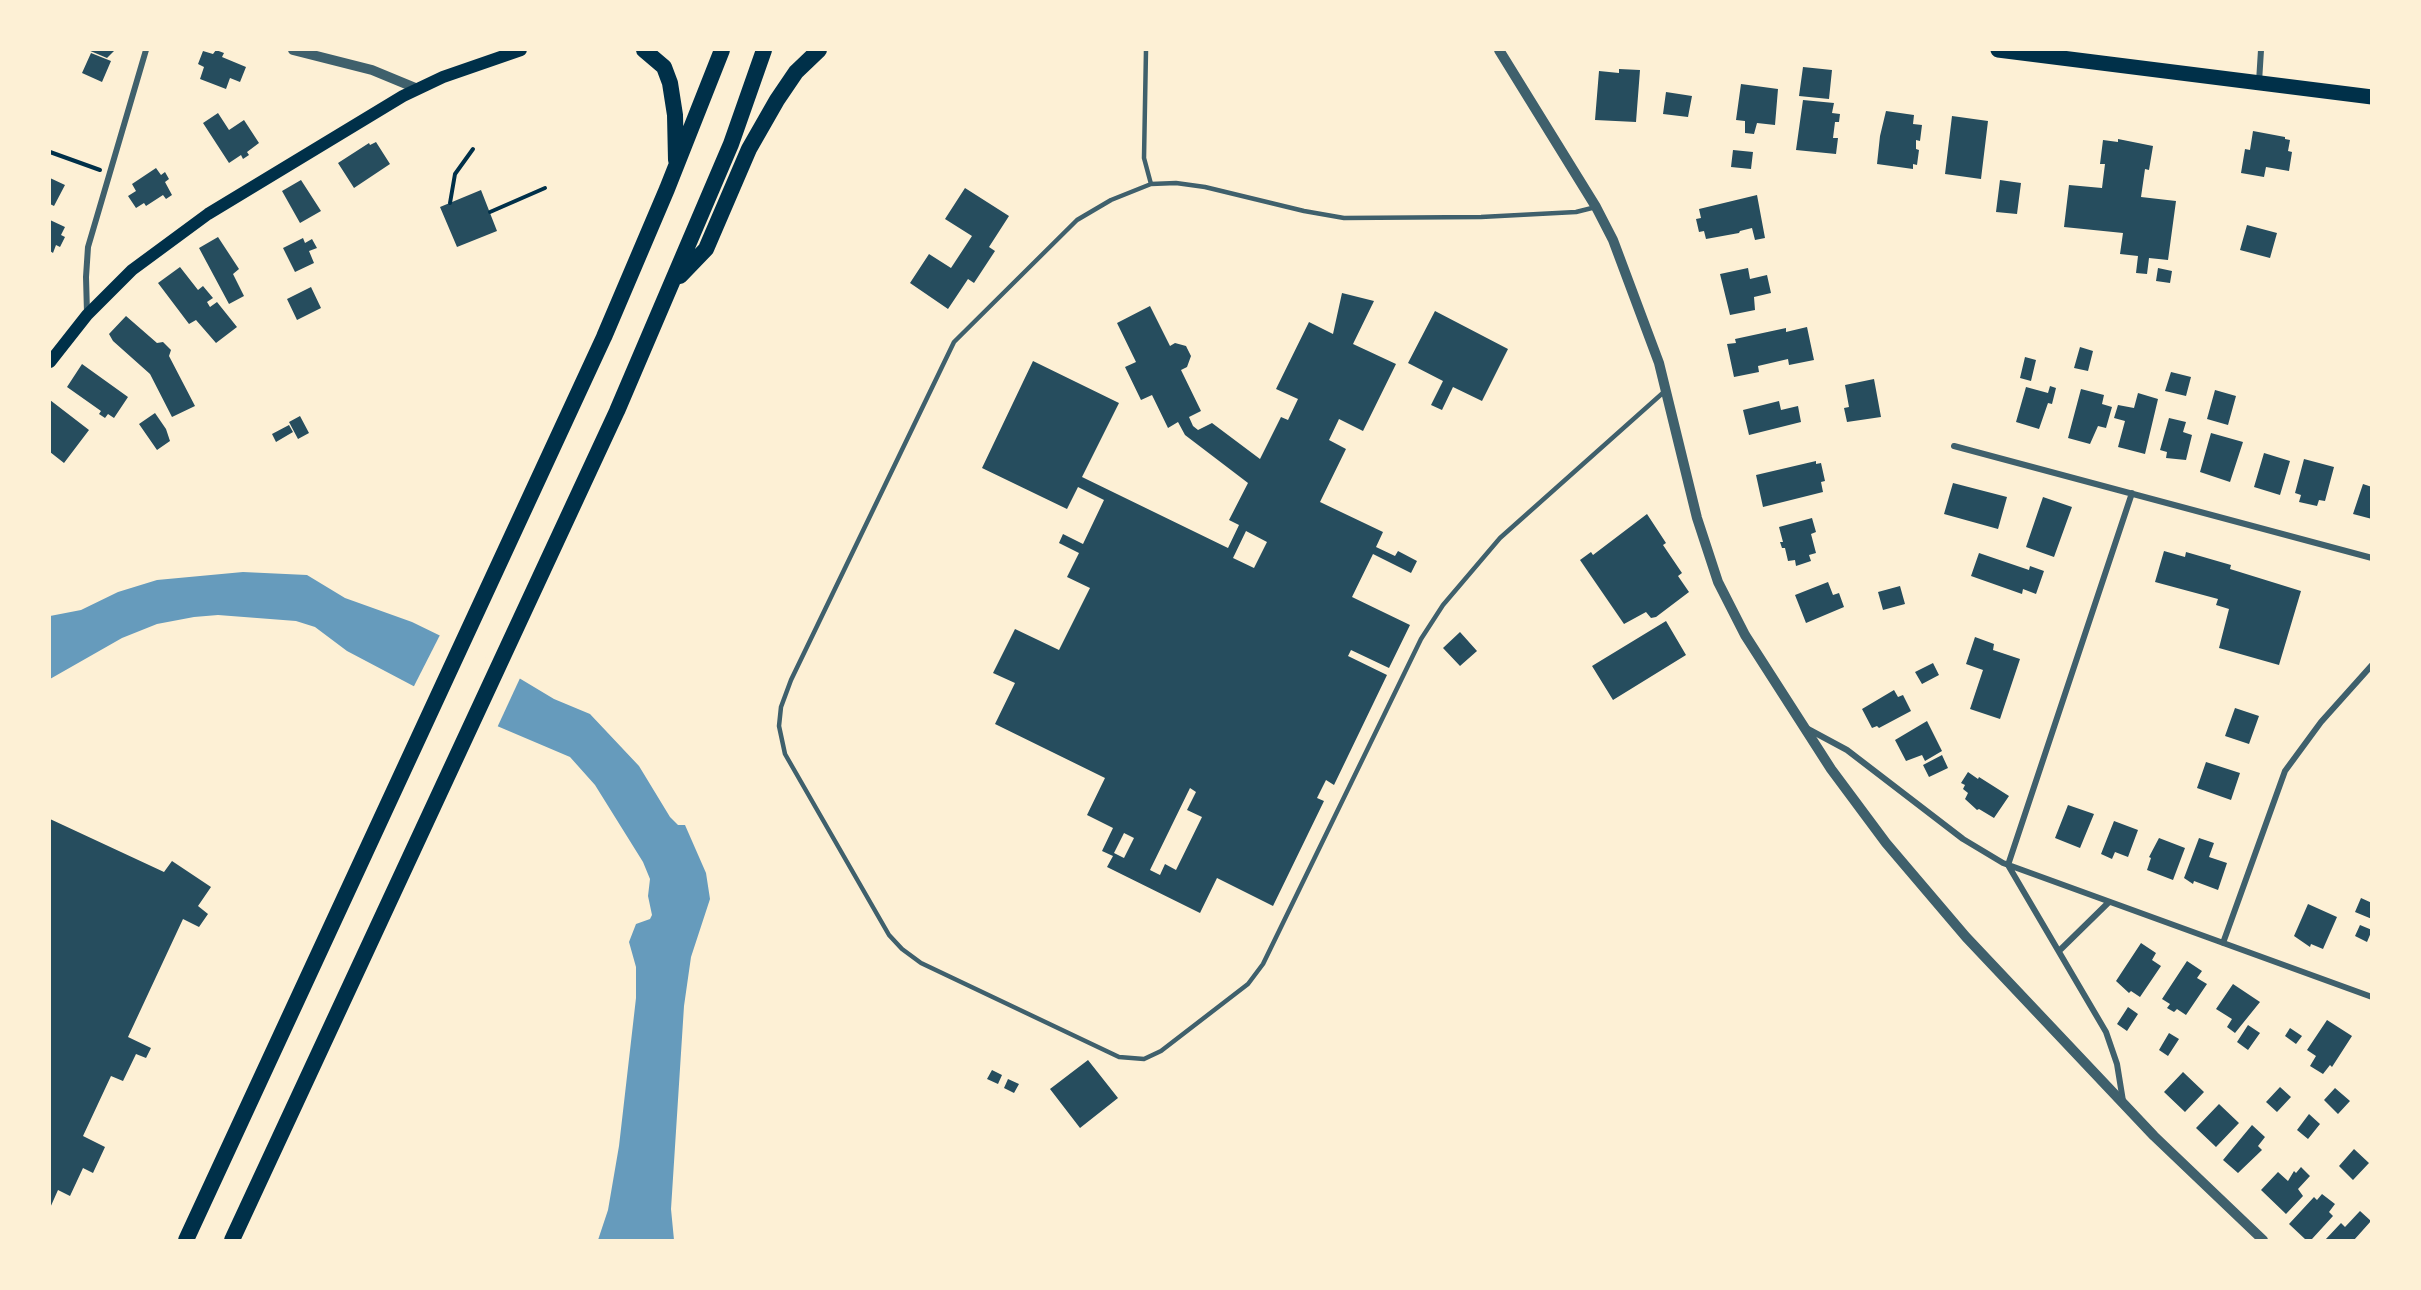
<!DOCTYPE html>
<style>
body{margin:0}
#map{position:relative;width:2421px;height:1290px;overflow:hidden;background:#fdf0d5;font-family:Mulish,sans-serif}
canvas{display:block}
.frame{position:absolute;inset:0;border:51px solid #fdf0d5;pointer-events:none}
</style>
<div id="map">
<canvas width="2421" height="1290"></canvas>
<div class="frame"></div>
</div>
<script>
const ctx = document.querySelector('canvas').getContext('2d');
ctx.lineJoin = 'round';
function fillPath(path, color) { ctx.fillStyle = color; ctx.fill(path, 'evenodd'); }
const toPath = rows => new Path2D(rows.map(r => 'M' + r).join(''));
function trace(path, color, width, dash) { ctx.strokeStyle = color; ctx.lineWidth = width; ctx.lineCap = dash ? 'butt' : 'round'; ctx.setLineDash(dash || []); ctx.stroke(path); }
fillPath(toPath([
 [243,572,307,575,345,598,412,622,484,657,554,699,590,714,639,766,670,817,678,825,685,825,706,873,710,899,691,957,684,1006,671,1209,674,1240,598,1240,608,1210,619,1146,636,998,636,967,629,942,636,924,650,919,652,915,648,896,650,879,643,862,595,785,570,757,457,709,347,651,315,627,296,621,218,615,194,617,157,624,122,638,50,679,50,616,81,610,118,592,157,580]
]), '#669bbc');
fillPath(toPath([
 [441,633,521,676,496,730,412,690]
]), '#fdf0d5');
fillPath(toPath([
 [88,50,115,50,107,58],
 [216,50,224,53,222,57,246,67,240,82,230,78,226,89,200,79,204,67,198,64,203,51,213,54],
 [91,53,111,61,102,82,82,73],
 [1803,67,1832,70,1829,99,1799,96],
 [1619,69,1640,70,1636,122,1595,120,1599,71,1619,73],
 [1741,84,1778,89,1775,125,1757,123,1754,134,1745,133,1745,121,1736,120],
 [1666,92,1692,96,1688,117,1663,114],
 [1803,100,1834,103,1832,113,1840,114,1839,122,1835,122,1833,138,1838,138,1836,154,1796,150],
 [1886,111,1914,115,1913,124,1922,125,1920,141,1916,140,1916,149,1919,150,1917,165,1913,164,1913,169,1877,164,1880,136],
 [218,113,229,130,244,120,259,143,247,152,249,155,243,159,241,155,229,163,203,123],
 [1952,116,1988,121,1981,179,1945,174],
 [2253,131,2285,137,2285,139,2290,140,2288,151,2292,152,2289,171,2266,167,2264,177,2241,173,2245,149,2250,150],
 [2118,139,2153,146,2149,170,2145,169,2141,197,2176,201,2168,260,2149,258,2147,274,2136,273,2138,256,2120,254,2123,233,2064,227,2069,185,2102,188,2105,164,2100,164,2103,140,2118,142],
 [376,142,390,164,354,188,338,163,369,143,370,145],
 [1733,150,1753,152,1751,169,1731,167],
 [156,168,161,175,165,172,169,179,165,182,172,195,166,199,163,195,146,206,144,203,136,208,128,196,136,191,132,184],
 [50,178,65,185,54,206,50,204],
 [301,180,321,211,300,223,282,191],
 [2000,180,2021,183,2017,214,1996,212],
 [965,188,1009,216,989,247,995,251,974,283,968,279,948,309,910,283,929,254,951,268,972,236,945,219],
 [481,190,497,231,457,247,440,207],
 [1757,195,1765,238,1755,240,1752,228,1740,231,1739,233,1706,239,1704,231,1699,232,1696,219,1701,218,1699,209],
 [50,220,65,227,61,235,65,237,60,247,56,245,53,253,50,251],
 [2247,225,2277,233,2270,258,2240,250],
 [218,237,239,269,233,274,244,296,229,304,199,248],
 [303,238,305,243,312,239,317,248,309,251,314,263,295,272,283,248],
 [180,267,198,290,203,286,213,298,207,302,210,307,217,302,237,327,216,343,196,320,189,324,158,283],
 [1748,268,1750,279,1767,275,1771,293,1754,297,1755,310,1730,315,1720,274],
 [2158,268,2172,271,2170,283,2156,281],
 [311,287,321,308,297,320,287,299],
 [1342,293,1374,301,1353,344,1396,364,1363,431,1339,419,1329,440,1346,449,1320,502,1383,532,1376,547,1395,556,1398,551,1417,561,1411,573,1373,554,1352,597,1410,625,1389,668,1351,650,1348,656,1387,675,1334,785,1326,780,1317,798,1324,801,1273,906,1217,878,1200,913,1107,867,1113,856,1102,851,1113,828,1087,815,1105,778,995,724,1015,683,993,673,1015,629,1059,650,1090,588,1067,577,1079,553,1059,543,1063,534,1083,544,1104,500,1078,487,1067,509,982,468,1033,361,1119,403,1082,477,1228,548,1239,525,1229,520,1248,483,1185,435,1178,422,1168,428,1152,395,1141,400,1125,367,1136,362,1117,323,1150,306,1170,346,1175,343,1186,346,1191,356,1187,367,1181,370,1201,411,1189,417,1193,426,1198,430,1212,423,1260,459,1281,417,1288,420,1298,399,1276,389,1309,322,1333,334],
 [1246,531,1267,542,1254,568,1233,558],
 [1190,788,1196,792,1187,810,1202,817,1176,870,1165,864,1160,875,1150,870],
 [1124,833,1134,838,1124,858,1114,853],
 [1435,311,1508,349,1482,401,1453,387,1442,410,1431,405,1443,381,1408,363],
 [126,316,157,343,163,342,171,350,169,356,195,406,172,417,150,374,113,341,109,334],
 [1807,327,1814,360,1789,365,1788,359,1758,366,1759,372,1734,377,1727,344,1736,343,1735,339,1786,328,1786,332],
 [2080,347,2093,351,2088,371,2074,368],
 [2025,357,2036,360,2031,381,2020,378],
 [82,364,128,397,114,418,108,414,105,418,99,414,101,411,67,387],
 [2171,372,2191,377,2186,396,2165,391],
 [1874,379,1881,417,1847,422,1844,408,1849,407,1845,385],
 [2050,386,2056,388,2052,404,2048,403,2039,429,2016,422,2026,387,2048,393],
 [2081,389,2104,395,2102,404,2112,407,2106,428,2098,426,2090,444,2068,438],
 [2215,390,2236,396,2228,425,2207,419],
 [2138,393,2158,399,2145,454,2118,447,2125,421,2114,418,2118,405,2134,408],
 [50,400,89,430,64,463,50,452],
 [1779,401,1781,410,1798,406,1801,422,1749,435,1743,410],
 [155,413,166,429,170,441,157,450,139,424],
 [300,416,309,433,298,439,289,422],
 [2169,418,2186,422,2183,432,2192,435,2186,460,2166,458,2167,452,2160,450],
 [289,425,293,432,276,442,272,434],
 [2211,433,2243,442,2230,482,2200,472],
 [2264,453,2290,461,2280,495,2254,487],
 [2304,459,2334,467,2325,501,2319,500,2317,506,2299,502,2301,495,2295,493],
 [1816,461,1816,464,1821,463,1825,481,1821,482,1823,492,1763,507,1756,475],
 [1953,483,2007,497,1998,529,1944,514],
 [2363,484,2372,487,2372,519,2353,514],
 [2043,497,2072,507,2054,557,2026,547],
 [1647,514,1666,543,1663,545,1682,573,1678,576,1689,592,1656,617,1651,618,1646,612,1624,624,1580,560,1591,552,1593,555],
 [1812,518,1816,532,1811,534,1816,553,1809,555,1811,561,1796,566,1795,560,1788,561,1785,548,1782,548,1780,542,1783,542,1779,527],
 [2164,551,2185,557,2186,552,2231,565,2230,569,2301,591,2279,665,2219,648,2229,609,2216,605,2218,599,2155,582],
 [1979,553,2029,570,2030,566,2044,571,2036,594,2023,589,2022,594,1971,576],
 [1828,582,1833,595,1839,593,1844,607,1806,623,1795,595],
 [1900,586,1905,604,1883,610,1878,592],
 [1666,621,1686,655,1613,700,1592,666],
 [1460,632,1477,651,1460,666,1443,648],
 [1975,637,1994,644,1993,650,2020,659,2000,719,1970,709,1983,670,1966,664],
 [1933,663,1939,675,1922,684,1915,672],
 [1894,690,1898,697,1903,695,1911,711,1879,728,1877,726,1872,728,1862,709],
 [2235,708,2259,716,2249,744,2225,736],
 [1927,721,1942,751,1925,761,1922,755,1906,761,1895,740],
 [1942,755,1948,768,1929,777,1923,765],
 [2206,762,2240,773,2231,800,2197,788],
 [1968,772,1978,779,1979,777,2009,796,1994,818,1979,809,1977,810,1965,799,1968,793,1963,789,1965,785,1961,783],
 [2068,805,2094,814,2080,848,2055,838],
 [50,819,164,872,172,861,211,887,198,906,208,914,199,927,183,919,128,1037,151,1048,146,1058,136,1054,123,1081,111,1076,83,1136,105,1147,93,1173,83,1168,70,1196,58,1190,50,1208],
 [2114,821,2138,830,2128,857,2115,852,2112,859,2101,854],
 [2159,838,2185,848,2173,880,2147,870,2151,858,2149,857],
 [2199,838,2214,843,2209,857,2227,863,2218,890,2194,881,2193,884,2184,878],
 [2361,898,2372,903,2372,919,2355,912],
 [2308,904,2337,917,2323,949,2311,944,2310,947,2294,936],
 [2360,925,2372,930,2367,942,2355,936],
 [2141,943,2156,953,2152,960,2161,966,2140,997,2131,991,2129,993,2116,981],
 [2187,961,2202,971,2197,978,2207,984,2186,1015,2177,1009,2174,1012,2167,1008,2170,1004,2162,999],
 [2233,984,2260,1002,2235,1033,2227,1027,2232,1019,2216,1009],
 [2128,1007,2138,1014,2127,1031,2117,1024],
 [2327,1020,2352,1036,2332,1067,2330,1065,2323,1074,2310,1066,2316,1056,2307,1050],
 [2248,1025,2260,1033,2248,1050,2237,1042],
 [2290,1028,2302,1036,2296,1044,2285,1036],
 [2169,1033,2179,1039,2168,1056,2159,1050],
 [1088,1060,1118,1098,1080,1128,1050,1089],
 [992,1070,1002,1075,998,1084,987,1079],
 [2183,1072,2204,1092,2185,1112,2164,1092],
 [1008,1079,1019,1084,1014,1093,1004,1088],
 [2280,1087,2291,1097,2277,1112,2266,1102],
 [2335,1088,2350,1101,2338,1114,2324,1100],
 [2219,1104,2239,1123,2216,1147,2196,1128],
 [2309,1114,2320,1124,2308,1139,2297,1130],
 [2252,1125,2265,1137,2258,1146,2262,1150,2238,1173,2223,1160],
 [2354,1149,2369,1163,2353,1180,2339,1166],
 [2301,1167,2310,1176,2298,1189,2303,1196,2286,1214,2261,1190,2278,1172,2288,1181,2294,1171,2296,1173],
 [2322,1194,2335,1204,2329,1212,2333,1216,2312,1239,2306,1240,2289,1224,2314,1197,2317,1200],
 [2360,1211,2371,1221,2354,1240,2325,1240,2341,1223,2345,1227]
]), '#264d5e');
trace(toPath([
 [50,152,100,170],
 [450,203,455,174,473,149],
 [490,212,545,188]
]), '#003049', 4);
trace(toPath([
 [1146,50,1144,158,1151,184],
 [1596,207,1576,212,1481,217,1344,218,1304,211,1205,187,1176,183,1151,184,1111,200,1077,220,954,342,791,680,781,707,779,726,785,754,889,935,902,949,921,963,1119,1057,1144,1059,1161,1051,1248,984,1263,964,1421,639,1443,605,1500,538,1665,391]
]), '#3f606c', 4.5);
trace(toPath([
 [2259,82,2261,50],
 [87,313,86,277,88,247,146,50],
 [1954,446,2372,558],
 [1808,729,1847,750,1963,839,2003,863,2372,997],
 [2223,943,2285,771,2321,722,2372,665],
 [2059,951,2109,902],
 [2123,1101,2117,1064,2106,1032,2008,865,2132,493]
]), '#3f606c', 6);
trace(toPath([
 [293,50,372,70,418,89],
 [1499,50,1596,207,1613,240,1659,363,1697,518,1718,582,1745,635,1831,769,1886,843,1966,937,2154,1136,2263,1240]
]), '#3f606c', 10);
trace(toPath([
 [50,362,87,315,132,270,208,214,403,96,443,77,521,50]
]), '#003049', 12);
trace(toPath([
 [1998,50,2372,97]
]), '#003049', 15);
trace(toPath([
 [644,50,664,67,670,83,675,115,676,160],
 [680,276,706,249,749,149,777,100,796,72,819,50],
 [186,1240,604,337,667,189,722,50],
 [232,1240,617,411,731,144,764,50]
]), '#003049', 16);
</script>
